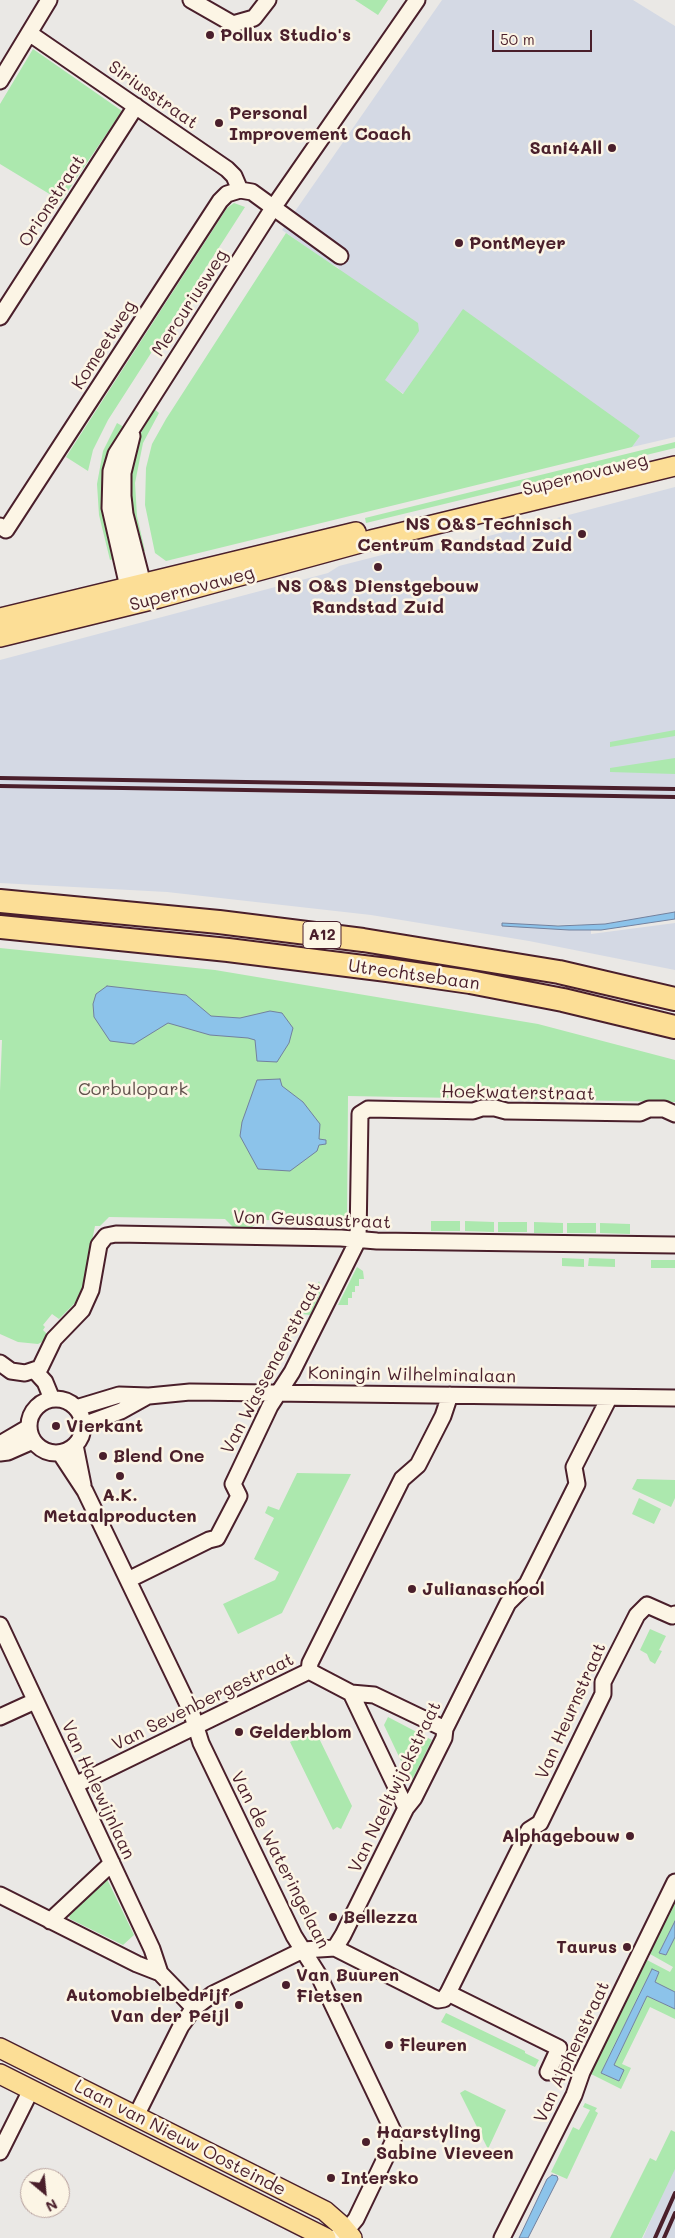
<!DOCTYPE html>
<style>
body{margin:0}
#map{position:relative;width:675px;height:2238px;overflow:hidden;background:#eae8e5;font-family:Mali,sans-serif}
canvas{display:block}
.north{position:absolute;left:20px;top:2168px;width:50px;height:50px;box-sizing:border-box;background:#fcf5e5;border:1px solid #b59f9b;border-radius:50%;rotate:152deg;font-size:14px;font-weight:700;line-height:20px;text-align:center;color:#4a1f2b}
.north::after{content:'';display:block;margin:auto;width:18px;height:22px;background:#4a1f2b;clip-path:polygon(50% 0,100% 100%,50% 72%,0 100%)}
.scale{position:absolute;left:492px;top:30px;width:100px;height:22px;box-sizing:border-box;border:2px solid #4a1f2b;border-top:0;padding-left:6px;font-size:15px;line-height:18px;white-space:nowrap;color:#4a1f2b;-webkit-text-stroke:4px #fcf5e5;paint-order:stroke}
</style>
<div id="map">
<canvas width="675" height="2238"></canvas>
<div class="north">N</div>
<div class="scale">50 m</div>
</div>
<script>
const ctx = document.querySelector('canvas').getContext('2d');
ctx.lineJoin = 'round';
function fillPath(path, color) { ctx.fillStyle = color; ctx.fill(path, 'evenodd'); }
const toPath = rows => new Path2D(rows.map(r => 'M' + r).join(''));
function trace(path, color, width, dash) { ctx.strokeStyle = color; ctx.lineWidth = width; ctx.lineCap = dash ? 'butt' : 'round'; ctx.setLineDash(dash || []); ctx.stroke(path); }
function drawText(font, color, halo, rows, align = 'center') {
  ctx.font = font + ' Mali,sans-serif'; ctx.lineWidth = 5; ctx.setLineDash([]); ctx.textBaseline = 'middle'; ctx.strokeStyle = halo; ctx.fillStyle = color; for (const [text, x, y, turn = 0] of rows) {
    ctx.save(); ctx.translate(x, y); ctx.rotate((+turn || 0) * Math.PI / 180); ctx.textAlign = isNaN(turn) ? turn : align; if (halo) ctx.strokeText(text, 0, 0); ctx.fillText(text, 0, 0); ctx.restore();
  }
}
fillPath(toPath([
 [442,0,633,0,675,26,675,437,632,447,640,436,404,394,385,381,338,267,331,264,282,230],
 [675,487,675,912,605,924,502,926,591,930,591,934,675,923,675,970,529,941,371,915,167,892,0,883,0,660,328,573,339,566,413,547,424,553],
 [675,2163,675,2238,643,2238]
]), '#d4d9e4');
fillPath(toPath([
 [355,0,388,0,378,15],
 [33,49,122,111,61,201,0,164,0,104],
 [234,203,245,207,108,420,93,450,88,471,66,457,227,208],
 [286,233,418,323,419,331,385,380,403,394,463,309,640,436,632,447,166,561,155,553,145,505,146,468,152,444,166,419],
 [153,408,159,413,143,443,135,483,137,516,145,551,140,552,130,510,129,482,135,446],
 [117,423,124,427,116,440,103,488,103,505,114,559,110,560,99,515,97,484,103,451],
 [675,442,675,448,366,523,365,518],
 [675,730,675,736,610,747,610,742],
 [675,758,675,774,610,772,610,768],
 [0,948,215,970,538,1024,675,1060,675,1102,348,1096,347,1221,259,1220,250,1229,234,1228,225,1219,109,1217,100,1226,95,1226,83,1286,75,1303,59,1319,52,1314,43,1325,45,1327,43,1330,47,1334,42,1342,38,1344,18,1342,0,1334,0,1091,2,1040,0,1040],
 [431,1221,460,1221,460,1231,431,1231],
 [465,1221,494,1222,494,1232,465,1231],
 [498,1222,527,1222,527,1232,498,1232],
 [534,1222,563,1223,563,1233,534,1233],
 [567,1223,596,1223,596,1233,567,1233],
 [600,1223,630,1224,630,1234,600,1233],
 [562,1258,584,1259,584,1267,562,1266],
 [589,1258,615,1259,615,1267,588,1266],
 [651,1260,675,1260,675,1268,651,1268],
 [357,1267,363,1271,364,1279,359,1279,359,1286,355,1286,355,1292,352,1292,352,1298,348,1298,348,1305,338,1305],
 [319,1281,322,1289,310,1315,302,1314,301,1309,305,1309,305,1302,309,1302,309,1295,312,1295,313,1288,316,1288],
 [297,1473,351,1474,282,1613,238,1634,223,1604,275,1580,279,1572,254,1559,274,1518,265,1513,268,1506,279,1510],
 [637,1479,675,1480,675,1498,671,1507,632,1489],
 [639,1498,661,1509,654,1524,632,1514],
 [650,1629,666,1636,659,1650,662,1651,655,1664,650,1661,647,1654,640,1650],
 [388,1717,432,1740,411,1782,384,1725],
 [315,1730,352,1806,341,1829,337,1827,333,1830,290,1742],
 [107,1879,134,1935,123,1945,70,1919,69,1916],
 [675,1898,675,1921,659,1953,666,1955,675,1937,675,1992,655,1982,659,1972,652,1969,601,2073,619,2081,614,2065,647,1996,675,2009,675,2019,650,2007,622,2064,631,2068,621,2089,589,2073,595,2060,597,2061,647,1960,670,1972,673,1967,650,1954],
 [446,2013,525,2051,525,2053,539,2060,535,2067,441,2022],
 [465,2090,506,2110,488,2149,460,2093],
 [585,2103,597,2108,595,2111,598,2113,567,2179,551,2172,573,2127,579,2130,590,2110,583,2107],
 [671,2130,675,2132,675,2169,642,2238,610,2238,650,2158,656,2161]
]), '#ace8ae');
const water = toPath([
 [675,912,675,919,601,930,569,930,502,926,502,923,558,926,605,924,675,912],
 [107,986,186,995,211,1016,240,1018,270,1011,282,1013,293,1028,289,1043,277,1062,257,1061,255,1040,248,1038,210,1035,168,1023,134,1044,110,1041,94,1017,93,1004,96,994,107,986],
 [280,1079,282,1086,303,1102,320,1124,319,1139,326,1140,326,1144,319,1145,317,1151,290,1171,258,1169,240,1136,242,1122,257,1080,280,1079],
 [675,1921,675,1937,666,1955,659,1953,675,1921],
 [652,1969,659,1972,655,1982,675,1992,675,2009,647,1996,614,2065,624,2070,619,2081,601,2073,652,1969],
 [552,2175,557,2176,558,2179,528,2238,519,2238,547,2179,552,2175]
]);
fillPath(water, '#8cc3ea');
trace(water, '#72819e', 1);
const minor = toPath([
 [191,0,233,24,254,18,268,0],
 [29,33,227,169,234,176,240,190,252,192,340,256],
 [0,81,49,0],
 [0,317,136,106],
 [132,436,123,473,123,496,125,514,143,584,140,595],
 [0,526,6,530,220,201,227,194,240,190],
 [133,595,128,587,110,508,111,471,116,454,273,208,417,0],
 [0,1363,11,1371,25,1373,40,1368,54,1339,82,1310,91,1290,99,1245,106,1236,116,1234,341,1238,377,1241,675,1245],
 [35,1371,45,1382,52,1399],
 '29 1426a27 27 0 1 1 54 0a27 27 0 1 1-54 0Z',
 [76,1408,119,1395,149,1396,190,1392,675,1398],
 [83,1425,121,1411,148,1396],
 [0,1444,29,1427],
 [75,1445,83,1485],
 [0,1453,8,1452,33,1441],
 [60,1453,85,1491,191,1711,201,1743,294,1936,318,1974,393,2131,393,2142,356,2219,346,2231,335,2238],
 [128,1580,209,1540,217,1538,239,1496,233,1484,270,1406,292,1372,358,1240,360,1114,368,1109,473,1111,482,1108,495,1108,506,1111,640,1113,649,1109,664,1109,675,1114],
 [0,1625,152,1949,160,1973],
 [309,1671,351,1693,374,1695,445,1729],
 [351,1693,406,1808],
 [0,1717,35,1701],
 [75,1785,309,1671,310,1663,402,1479,418,1465,443,1416,450,1395],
 [0,1895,137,1964,160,1973,194,2008],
 [50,1921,112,1863],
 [335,1948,343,1935,406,1808,414,1798,444,1738,445,1729,508,1603,527,1584,577,1484,574,1467,609,1398],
 [335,1948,438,2000,444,1999,448,1993,559,2048,548,2072],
 [448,1993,529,1830,540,1823,603,1694,603,1682,637,1615,647,1605,672,1616,675,1614],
 [136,2116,181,2026,194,2008,213,1994,303,1950,335,1948],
 [0,2152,31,2090],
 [502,2238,574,2095,582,2072,675,1882]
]);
const major = toPath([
 [0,618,356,532],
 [0,637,159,598,371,540,675,466],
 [0,2048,325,2211,341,2225,352,2238],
 [0,2074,326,2238]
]);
const highway = toPath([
 [0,901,219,922,363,940,559,972,675,999],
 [0,927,228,950,387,970,470,982,563,1000,675,1027]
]);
trace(minor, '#4a1f2b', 19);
trace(major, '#4a1f2b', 22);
trace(highway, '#4a1f2b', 26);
trace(minor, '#fcf5e5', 15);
trace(major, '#fcde96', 19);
trace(highway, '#fcde96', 22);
trace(toPath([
 [0,778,675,789],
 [0,786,675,797],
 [655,2238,675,2193],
 [664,2238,675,2213]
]), '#4a1f2b', 4);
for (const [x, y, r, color] of [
 [210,35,5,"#4a1f2b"],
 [219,123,5,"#4a1f2b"],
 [612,148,5,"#4a1f2b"],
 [459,243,5,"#4a1f2b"],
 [582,534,5,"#4a1f2b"],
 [378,567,5,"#4a1f2b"],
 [56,1426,5,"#4a1f2b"],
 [103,1456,5,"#4a1f2b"],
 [120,1476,5,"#4a1f2b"],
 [412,1589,5,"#4a1f2b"],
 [239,1732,5,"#4a1f2b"],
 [630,1836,5,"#4a1f2b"],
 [333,1917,5,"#4a1f2b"],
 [627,1947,5,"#4a1f2b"],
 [286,1985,5,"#4a1f2b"],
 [239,2005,5,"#4a1f2b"],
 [389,2045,5,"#4a1f2b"],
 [366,2142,5,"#4a1f2b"],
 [331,2178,5,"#4a1f2b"]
]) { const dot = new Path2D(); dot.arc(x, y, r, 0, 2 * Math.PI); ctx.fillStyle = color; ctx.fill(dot); trace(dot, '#fcf5e5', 2); }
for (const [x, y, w] of [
 [322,935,38]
]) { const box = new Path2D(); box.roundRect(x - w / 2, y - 13.5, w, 27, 4); ctx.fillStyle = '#fcf5e5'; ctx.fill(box); trace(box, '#4a1f2b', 1); }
drawText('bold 16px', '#4a1f2b', null, [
 ["A12",322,935]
]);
drawText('bold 18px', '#4a1f2b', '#fcf5e5', [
 ["Pollux Studio's",220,35],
 ["Personal",229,113],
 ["Improvement Coach",229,134],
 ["Sani4All",602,148,"right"],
 ["PontMeyer",469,243],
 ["NS O&S Technisch",572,524,"right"],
 ["Centrum Randstad Zuid",572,545,"right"],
 ["NS O&S Dienstgebouw",378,586,"center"],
 ["Randstad Zuid",378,607,"center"],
 ["Vierkant",66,1426],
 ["Blend One",113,1456],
 ["A.K.",120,1495,"center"],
 ["Metaalproducten",120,1516,"center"],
 ["Julianaschool",422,1589],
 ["Gelderblom",249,1732],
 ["Alphagebouw",620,1836,"right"],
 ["Bellezza",343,1917],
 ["Taurus",617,1947,"right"],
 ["Van Buuren",296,1975],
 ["Fietsen",296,1996],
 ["Automobielbedrijf",229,1995,"right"],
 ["Van der Peijl",229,2016,"right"],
 ["Fleuren",399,2045],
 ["Haarstyling",376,2132],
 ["Sabine Vieveen",376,2153],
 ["Intersko",341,2178]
], 'left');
drawText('18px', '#4a1f2b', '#fcf5e5', [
 ["Siriusstraat",153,95,35],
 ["Orionstraat",52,201,-57],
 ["Mercuriusweg",190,303,-57],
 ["Komeetweg",104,345,-57],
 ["Supernovaweg",585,475,-14],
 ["Supernovaweg",192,589,-15],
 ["Utrechtsebaan",414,975,8],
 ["Hoekwaterstraat",518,1093,1],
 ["Von Geusaustraat",312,1220,2],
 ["Van Wassenaerstraat",271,1368,-62],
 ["Koningin Wilhelminalaan",412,1375,1],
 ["Van Sevenbergestraat",203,1702,-26],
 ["Van Heurnstraat",571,1711,-66],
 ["Van Naeltwijckstraat",395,1787,-64],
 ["Van Halewijnlaan",98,1790,65],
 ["Van de Wateringelaan",280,1860,63],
 ["Van Alphenstraat",572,2052,-65],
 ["Laan van Nieuw Oosteinde",180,2138,27]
]);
drawText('18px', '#62514c', '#fcf5e5', [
 ["Corbulopark",133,1089]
]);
</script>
